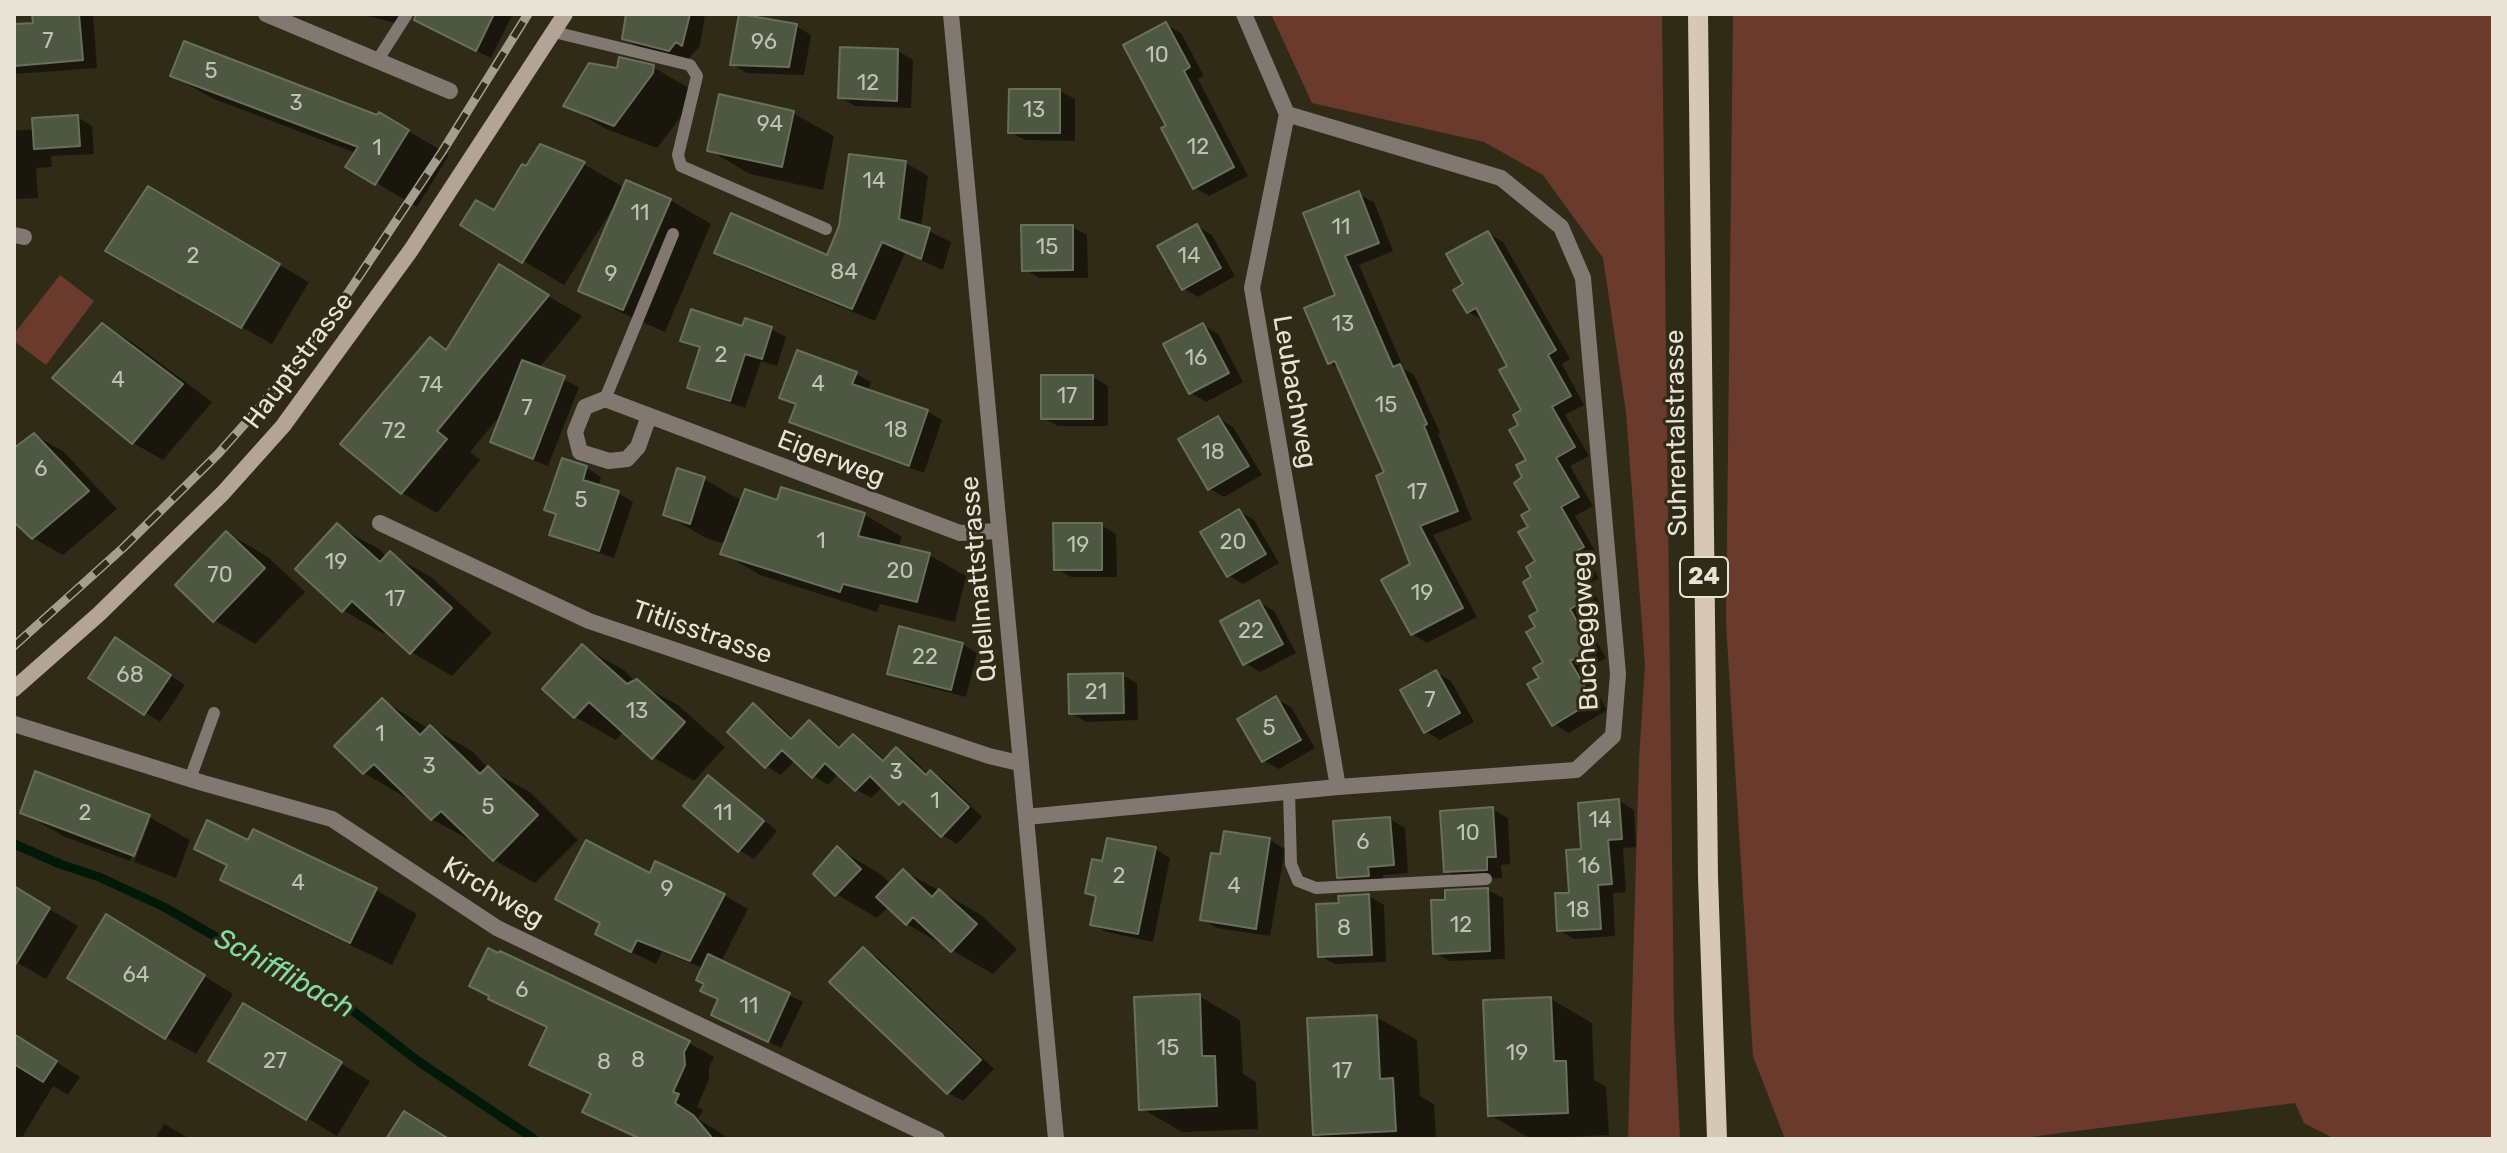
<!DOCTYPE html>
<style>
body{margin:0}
#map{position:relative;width:2507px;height:1153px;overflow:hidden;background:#302b17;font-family:Rubik,sans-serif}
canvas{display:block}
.frame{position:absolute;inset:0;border:16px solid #e7e4d7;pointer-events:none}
</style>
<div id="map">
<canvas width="2507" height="1153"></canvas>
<div class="frame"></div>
</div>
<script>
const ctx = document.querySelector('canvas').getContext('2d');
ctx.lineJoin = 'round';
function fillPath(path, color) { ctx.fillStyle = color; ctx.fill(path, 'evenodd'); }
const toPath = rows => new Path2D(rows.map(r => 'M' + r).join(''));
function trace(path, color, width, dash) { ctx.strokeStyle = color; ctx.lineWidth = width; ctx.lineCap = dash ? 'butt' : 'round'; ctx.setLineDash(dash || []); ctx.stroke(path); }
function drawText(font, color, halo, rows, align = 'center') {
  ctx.font = font + ' Rubik,sans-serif'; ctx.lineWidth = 6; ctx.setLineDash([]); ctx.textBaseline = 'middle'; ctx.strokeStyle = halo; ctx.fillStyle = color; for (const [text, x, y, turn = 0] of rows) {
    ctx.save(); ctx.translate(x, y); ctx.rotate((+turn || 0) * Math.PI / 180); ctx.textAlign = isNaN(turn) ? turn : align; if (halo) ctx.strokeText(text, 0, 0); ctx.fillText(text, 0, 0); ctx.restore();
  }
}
fillPath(toPath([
 [1271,14,1662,14,1674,1019,1680,1139,1628,1139,1639,759,1645,665,1626,412,1603,258,1543,175,1484,142,1312,103],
 [1733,14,2493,14,2493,1139,2335,1139,2304,1123,2295,1103,2030,1137,1981,1139,1785,1139,1753,1056,1726,623],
 [60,275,94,301,46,365,14,341,14,334]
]), '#6a3b2d');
fillPath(toPath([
 [34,14,93,14,97,68,14,74,14,26,35,25],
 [360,14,406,14,403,25],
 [433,14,513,14,491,58,442,34],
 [628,14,705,14,700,46,688,59,639,47,624,38],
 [1166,25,1181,33,1204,76,1198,79,1248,176,1209,196,1194,187,1168,127],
 [796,26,811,35,804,75,747,73,732,64],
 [898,51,913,60,911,108,855,106,840,97],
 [653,67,694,91,693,101,657,148,606,129,566,105],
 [173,76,378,118,380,114,449,155,417,207,348,166,356,153,214,99],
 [1060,91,1075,99,1075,141,1025,140,1010,132],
 [793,113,834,136,823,190,750,174,709,150],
 [77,117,92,126,94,154,51,156,52,167,36,168,38,198,14,199,14,131,34,129],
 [540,146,585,165,625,188,670,200,711,224,665,332,622,313,581,290,615,209,613,208,564,285,463,225,494,212],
 [906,163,928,176,921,227,951,242,943,270,905,253,875,321,739,265,717,252,828,258],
 [149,189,309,282,272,344,108,251],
 [1358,194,1374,202,1393,251,1359,265,1404,369,1414,375,1440,433,1438,434,1472,520,1433,535,1477,617,1427,643,1412,634,1413,565,1387,473,1340,369,1330,363,1338,296,1306,215],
 [1197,226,1212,235,1235,276,1198,297,1183,288],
 [1072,227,1087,235,1088,278,1039,278,1024,269],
 [1488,233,1503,242,1570,359,1562,364,1584,405,1565,415,1589,456,1570,466,1593,506,1575,516,1598,556,1589,561,1599,579,1589,583,1602,608,1584,618,1606,658,1584,670,1607,710,1569,733,1554,724,1542,679,1545,663,1538,628,1541,612,1534,578,1538,562,1530,528,1533,511,1525,478,1529,460,1521,426,1524,411,1510,367,1483,320,1468,312,1465,285],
 [533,287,582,316,539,368,579,387,548,466,507,450,492,441,502,413,470,452,480,460,437,513,402,493,343,444,430,339,449,350],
 [103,325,132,342,212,402,163,460,133,443,55,378],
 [1203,325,1218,334,1243,382,1206,402,1191,393],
 [771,329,786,337,777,366,761,361,745,408,705,395,690,387,702,350,683,340],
 [856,374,871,382,868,391,927,411,942,420,924,473,807,430,792,422,798,406,781,397],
 [1093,377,1108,386,1108,426,1058,426,1043,418],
 [1218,418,1233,427,1262,475,1224,497,1209,488],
 [35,435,64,452,117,509,63,555,33,538,14,519,14,451],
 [563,460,587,468,601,477,598,487,618,493,633,502,614,558,567,542,552,534,558,516,547,509],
 [704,479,742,501,778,502,782,489,865,515,902,537,898,548,929,555,966,576,955,622,880,604,877,612,760,575,723,553,726,544,706,538,665,514],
 [1239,511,1254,520,1279,563,1243,584,1228,575],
 [1101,525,1116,534,1117,577,1071,577,1056,568],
 [337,526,379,549,387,557,390,554,431,577,492,633,452,676,411,652,387,631,384,634,343,610],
 [227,533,268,557,305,592,255,644,214,620],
 [1259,602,1274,611,1296,653,1260,672,1245,663],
 [962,644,977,653,966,697,905,681,890,673],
 [583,647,624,670,636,682,678,705,725,747,694,781,653,757,624,731,616,740,575,717,544,688],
 [130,649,185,685,160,722,91,677],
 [1436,672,1451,681,1474,722,1440,740,1425,731],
 [1122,675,1137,683,1138,720,1086,722,1071,713],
 [1276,699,1291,707,1315,748,1279,769,1264,761],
 [382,700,429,729,430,727,472,751,491,771,530,792,578,840,535,883,494,860,475,841,473,842,432,819,408,795,405,797,364,773,337,746],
 [754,706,769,715,794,739,810,723,824,731,842,748,853,736,868,745,886,761,897,749,912,758,929,775,931,773,946,781,982,817,957,844,942,835,883,786,871,798,857,790,839,773,828,785,813,776,795,760,781,775,766,766],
 [708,778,723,787,777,831,754,859,739,850,686,806],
 [1619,801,1634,810,1636,847,1623,848,1626,892,1613,893,1615,936,1574,939,1559,930,1571,894],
 [1492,809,1508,818,1510,864,1501,865,1502,878,1461,880,1446,871],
 [22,812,149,817,190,840,176,878,134,862,150,820,146,820,130,861,63,836],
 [1390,819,1405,828,1408,873,1383,875,1383,884,1354,885,1339,877],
 [1225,833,1270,840,1285,849,1270,936,1217,928,1202,919,1221,856],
 [248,842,376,890,417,914,392,965,263,903,222,879,229,867,196,848],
 [838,849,879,873,891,884,903,871,940,891,981,915,1017,949,993,974,907,924,889,906,877,918,836,894],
 [1155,849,1170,858,1153,942,1107,932,1092,924,1097,898,1088,892],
 [656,864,724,895,748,909,721,962,803,1002,781,1048,727,1022,720,1000,706,984,703,968,662,952,656,964,621,947],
 [14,888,78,926,46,979,14,961],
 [1488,890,1503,898,1505,959,1450,961,1435,953,1448,902],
 [1369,896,1384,905,1386,962,1335,964,1320,956,1341,904],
 [136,934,233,994,196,1054,166,1037],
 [863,950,878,958,994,1069,963,1101,948,1093],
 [1199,996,1240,1020,1243,1074,1256,1082,1258,1129,1182,1132,1141,1108],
 [1551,999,1592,1023,1594,1080,1606,1087,1609,1135,1531,1139,1490,1115],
 [516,1012,689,1043,714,1057,709,1067,709,1080,697,1107,703,1110,698,1119,730,1139,639,1139,585,1111,593,1095,532,1064,549,1028],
 [1376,1017,1417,1040,1420,1096,1434,1104,1436,1139,1324,1139,1315,1133],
 [274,1023,370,1081,337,1136,211,1060],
 [14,1035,80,1077,68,1095,53,1086,21,1139,14,1139],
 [164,1124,190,1139,155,1139]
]), '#0007');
trace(toPath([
 [14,844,60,864,99,877,164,907,303,987,343,1003,418,1061,534,1139]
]), '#001909', 9);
const building = toPath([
 [32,14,79,14,83,60,14,66,14,24,33,23,32,14],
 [416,14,494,14,476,51,414,20,416,14],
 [626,14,690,14,682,46,676,42,669,51,622,39,626,14],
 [739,14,797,24,789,67,730,65,739,14],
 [1166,22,1190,67,1184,71,1234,167,1193,189,1161,128,1166,126,1123,45,1166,22],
 [184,41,377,115,379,112,409,130,375,185,345,167,358,147,170,76,184,41],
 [840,47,898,49,897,101,838,98,840,47],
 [619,57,654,65,653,73,614,126,563,106,589,63,617,68,619,57],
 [1009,89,1060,89,1060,133,1008,133,1009,89],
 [719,94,794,111,782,167,707,151,719,94],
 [78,115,80,146,34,149,32,118,78,115],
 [540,144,585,162,522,263,460,225,476,200,494,210,522,164,526,166,540,144],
 [849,154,906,161,899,219,930,228,921,259,882,242,852,309,714,253,731,213,827,255,839,226,849,154],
 [626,180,671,199,623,310,578,291,626,180],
 [148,186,280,264,241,328,105,251,148,186],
 [1359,191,1379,243,1345,256,1393,367,1400,364,1427,424,1424,426,1458,511,1420,526,1463,608,1411,635,1381,580,1410,564,1376,476,1384,472,1335,361,1328,364,1304,308,1335,295,1303,213,1359,191],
 [1197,224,1221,268,1182,290,1157,246,1197,224],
 [1021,225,1073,225,1073,270,1022,271,1021,225],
 [1488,231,1556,350,1548,355,1571,396,1552,407,1575,447,1556,458,1579,497,1561,507,1584,547,1575,552,1585,570,1576,575,1588,599,1570,609,1592,649,1570,661,1593,701,1552,726,1527,684,1539,678,1533,668,1543,662,1526,632,1535,627,1529,616,1538,611,1523,582,1531,577,1526,567,1535,561,1518,532,1528,527,1521,515,1530,510,1514,483,1522,477,1516,465,1526,460,1509,430,1518,425,1513,415,1521,410,1499,370,1507,366,1476,308,1467,313,1453,290,1463,284,1446,254,1488,231],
 [499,264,549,295,437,431,447,439,401,494,340,444,430,337,446,350,499,264],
 [691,309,742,326,745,318,772,327,762,359,745,354,730,401,687,388,700,347,680,341,691,309],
 [102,323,183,384,132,444,52,378,102,323],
 [1203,323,1229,373,1189,394,1163,344,1203,323],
 [797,350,857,372,852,384,928,410,909,466,789,422,796,404,779,398,797,350],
 [522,360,565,376,533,459,490,442,522,360],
 [1041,375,1093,375,1093,419,1041,419,1041,375],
 [1218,416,1249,466,1208,490,1178,439,1218,416],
 [34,433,89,491,32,539,14,522,14,448,34,433],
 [562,458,587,466,583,480,619,491,599,551,549,535,556,514,544,510,562,458],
 [677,468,705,477,690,524,663,515,677,468],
 [781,487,865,513,858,536,930,553,917,602,843,584,840,592,720,554,745,489,777,500,781,487],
 [1239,509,1266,554,1227,577,1200,532,1239,509],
 [337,523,380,562,390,551,452,608,410,654,352,601,342,612,295,569,337,523],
 [1053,523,1102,523,1102,570,1054,570,1053,523],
 [226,531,265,568,213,622,175,585,226,531],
 [1259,600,1283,644,1243,665,1220,621,1259,600],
 [899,626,963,643,951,690,887,674,899,626],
 [115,637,171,675,144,715,88,678,115,637],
 [582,644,627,684,637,679,685,722,652,759,589,702,574,718,542,689,582,644],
 [1436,670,1460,713,1424,733,1400,690,1436,670],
 [1123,673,1124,713,1069,714,1068,674,1123,673],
 [1276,696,1301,740,1262,762,1237,719,1276,696],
 [382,698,420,735,430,725,480,774,488,766,538,815,493,861,441,811,431,820,374,764,363,774,334,746,382,698],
 [753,703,791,739,809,720,839,748,853,734,883,761,896,747,926,775,930,770,969,807,941,837,903,801,899,805,870,776,855,791,825,763,812,778,782,750,765,768,727,732,753,703],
 [35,771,150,815,134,856,20,813,35,771],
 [708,775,764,821,738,852,683,806,708,775],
 [1619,799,1622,839,1608,840,1612,884,1598,885,1601,929,1557,931,1555,893,1569,893,1566,850,1581,849,1578,803,1619,799],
 [1493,807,1496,857,1487,857,1487,870,1444,872,1440,811,1493,807],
 [1390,817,1394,865,1368,867,1369,876,1337,878,1333,821,1390,817],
 [207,820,248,840,253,829,377,888,350,943,220,880,227,865,194,849,207,820],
 [1224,831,1270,838,1256,929,1200,920,1211,853,1220,854,1224,831],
 [1107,838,1156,847,1138,934,1090,925,1096,896,1085,893,1092,859,1102,861,1107,838],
 [586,840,650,873,655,861,725,894,690,961,637,940,631,952,595,934,600,923,555,899,586,840],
 [837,846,861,869,835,896,813,874,837,846],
 [903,869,932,897,939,889,977,924,951,952,913,917,906,925,876,897,903,869],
 [14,886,50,908,14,967,14,886],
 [1488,888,1490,951,1433,954,1431,900,1445,900,1445,890,1488,888],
 [1369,894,1372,955,1318,957,1316,904,1339,903,1338,896,1369,894],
 [106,914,205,975,165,1039,67,978,106,914],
 [863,947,981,1060,947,1094,829,982,863,947],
 [488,948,498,953,500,951,690,1041,684,1052,685,1065,673,1092,679,1094,675,1103,693,1115,713,1139,641,1139,582,1112,591,1094,529,1065,547,1027,488,999,489,996,469,986,488,948],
 [708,954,790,993,768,1042,711,1015,718,999,700,991,704,984,696,980,708,954],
 [1200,994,1202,1056,1215,1056,1217,1106,1139,1110,1134,997,1200,994],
 [1551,997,1554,1061,1566,1061,1568,1113,1488,1116,1483,1000,1551,997],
 [243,1003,342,1062,306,1120,208,1061,243,1003],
 [1377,1015,1380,1079,1393,1078,1396,1131,1313,1135,1307,1018,1377,1015],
 [14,1034,57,1061,43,1082,14,1064,14,1034],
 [404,1111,449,1139,386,1139,404,1111]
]);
fillPath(building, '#4e5742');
trace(building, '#67705a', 2);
trace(toPath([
 [554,32,690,65,697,76,678,155,681,166,826,229],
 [377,61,407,14],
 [605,399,673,234],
 [190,779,214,713],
 [1289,792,1291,864,1298,881,1316,888,1486,879]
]), '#817971', 12);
trace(toPath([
 [266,14,450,91],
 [951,14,1056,1139],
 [1244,14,1287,114,1252,288,1338,787],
 [14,235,24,237],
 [649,416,638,447,627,459,609,461,580,452,575,432,585,407,605,399,960,533,998,531],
 [380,523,589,621,989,756,1019,763],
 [14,724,203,783,332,819,497,928,937,1139],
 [1026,817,1338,787,1576,770,1613,736,1618,674,1583,278,1561,227,1501,178,1287,114]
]), '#817971', 16);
trace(toPath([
 [14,689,99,614,223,493,283,426,411,250,565,14]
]), '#b2a598', 16);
trace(toPath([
 [1698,14,1708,877,1717,1139]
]), '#d7c7b6', 20);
const rail = toPath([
 [14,646,124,547,218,454,259,408,344,299,442,152,528,14]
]);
trace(rail, '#a39f8f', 9);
trace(rail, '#302b17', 6, [18]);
drawText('22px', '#c1c1b2', null, [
 ["7",48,42],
 ["96",764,43],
 ["10",1157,56],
 ["5",211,72],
 ["12",868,84],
 ["3",296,104],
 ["13",1034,111],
 ["94",770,125],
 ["12",1198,148],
 ["1",377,149],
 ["14",874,182],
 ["11",640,214],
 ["11",1341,228],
 ["15",1047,248],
 ["2",193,257],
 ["14",1189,257],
 ["84",844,273],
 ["9",611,275],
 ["13",1343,325],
 ["2",721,356],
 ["16",1196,359],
 ["4",118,381],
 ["4",818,385],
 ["74",431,386],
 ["17",1067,397],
 ["15",1386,406],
 ["7",527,409],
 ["18",896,431],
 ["72",394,432],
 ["18",1213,453],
 ["6",41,470],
 ["17",1417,493],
 ["5",581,501],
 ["1",821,542],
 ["20",1233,543],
 ["19",1078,546],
 ["19",336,563],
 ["20",900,572],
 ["70",220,576],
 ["19",1422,594],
 ["17",395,600],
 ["22",1251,632],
 ["22",925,658],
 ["68",130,676],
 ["21",1096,693],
 ["7",1430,701],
 ["13",637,712],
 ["5",1269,729],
 ["1",380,735],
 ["3",429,767],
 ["3",896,773],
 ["1",935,802],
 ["5",488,808],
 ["2",85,814],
 ["11",723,814],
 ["14",1600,821],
 ["10",1468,834],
 ["6",1363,843],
 ["16",1589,867],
 ["2",1119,877],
 ["4",298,884],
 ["4",1234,887],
 ["9",667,890],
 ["18",1578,911],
 ["12",1461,926],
 ["8",1344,929],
 ["64",136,976],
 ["6",522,991],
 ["11",749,1007],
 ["15",1168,1049],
 ["19",1517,1054],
 ["8",638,1061],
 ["27",275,1062],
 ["8",604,1063],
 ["17",1342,1072]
]);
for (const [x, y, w] of [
 [1704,577,48]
]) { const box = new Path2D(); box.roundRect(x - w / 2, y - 20, w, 40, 6); ctx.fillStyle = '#302b17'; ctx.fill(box); trace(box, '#e7e4d7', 2); }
drawText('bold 24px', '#e7e4d7', null, [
 ["24",1704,577]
]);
drawText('26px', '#e7e4d7', '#302b17', [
 ["Hauptstrasse",299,361,-53],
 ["Leubachweg",1294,392,80],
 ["Suhrentalstrasse",1677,433,-91],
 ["Eigerweg",831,459,21],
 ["Quellmattstrasse",979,579,-95],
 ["Bucheggweg",1586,631,-93],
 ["Titlisstrasse",702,633,19],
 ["Kirchweg",493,893,31]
]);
drawText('italic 28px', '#85dba6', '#302b17', [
 ["Schifflibach",284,974,29]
]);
</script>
